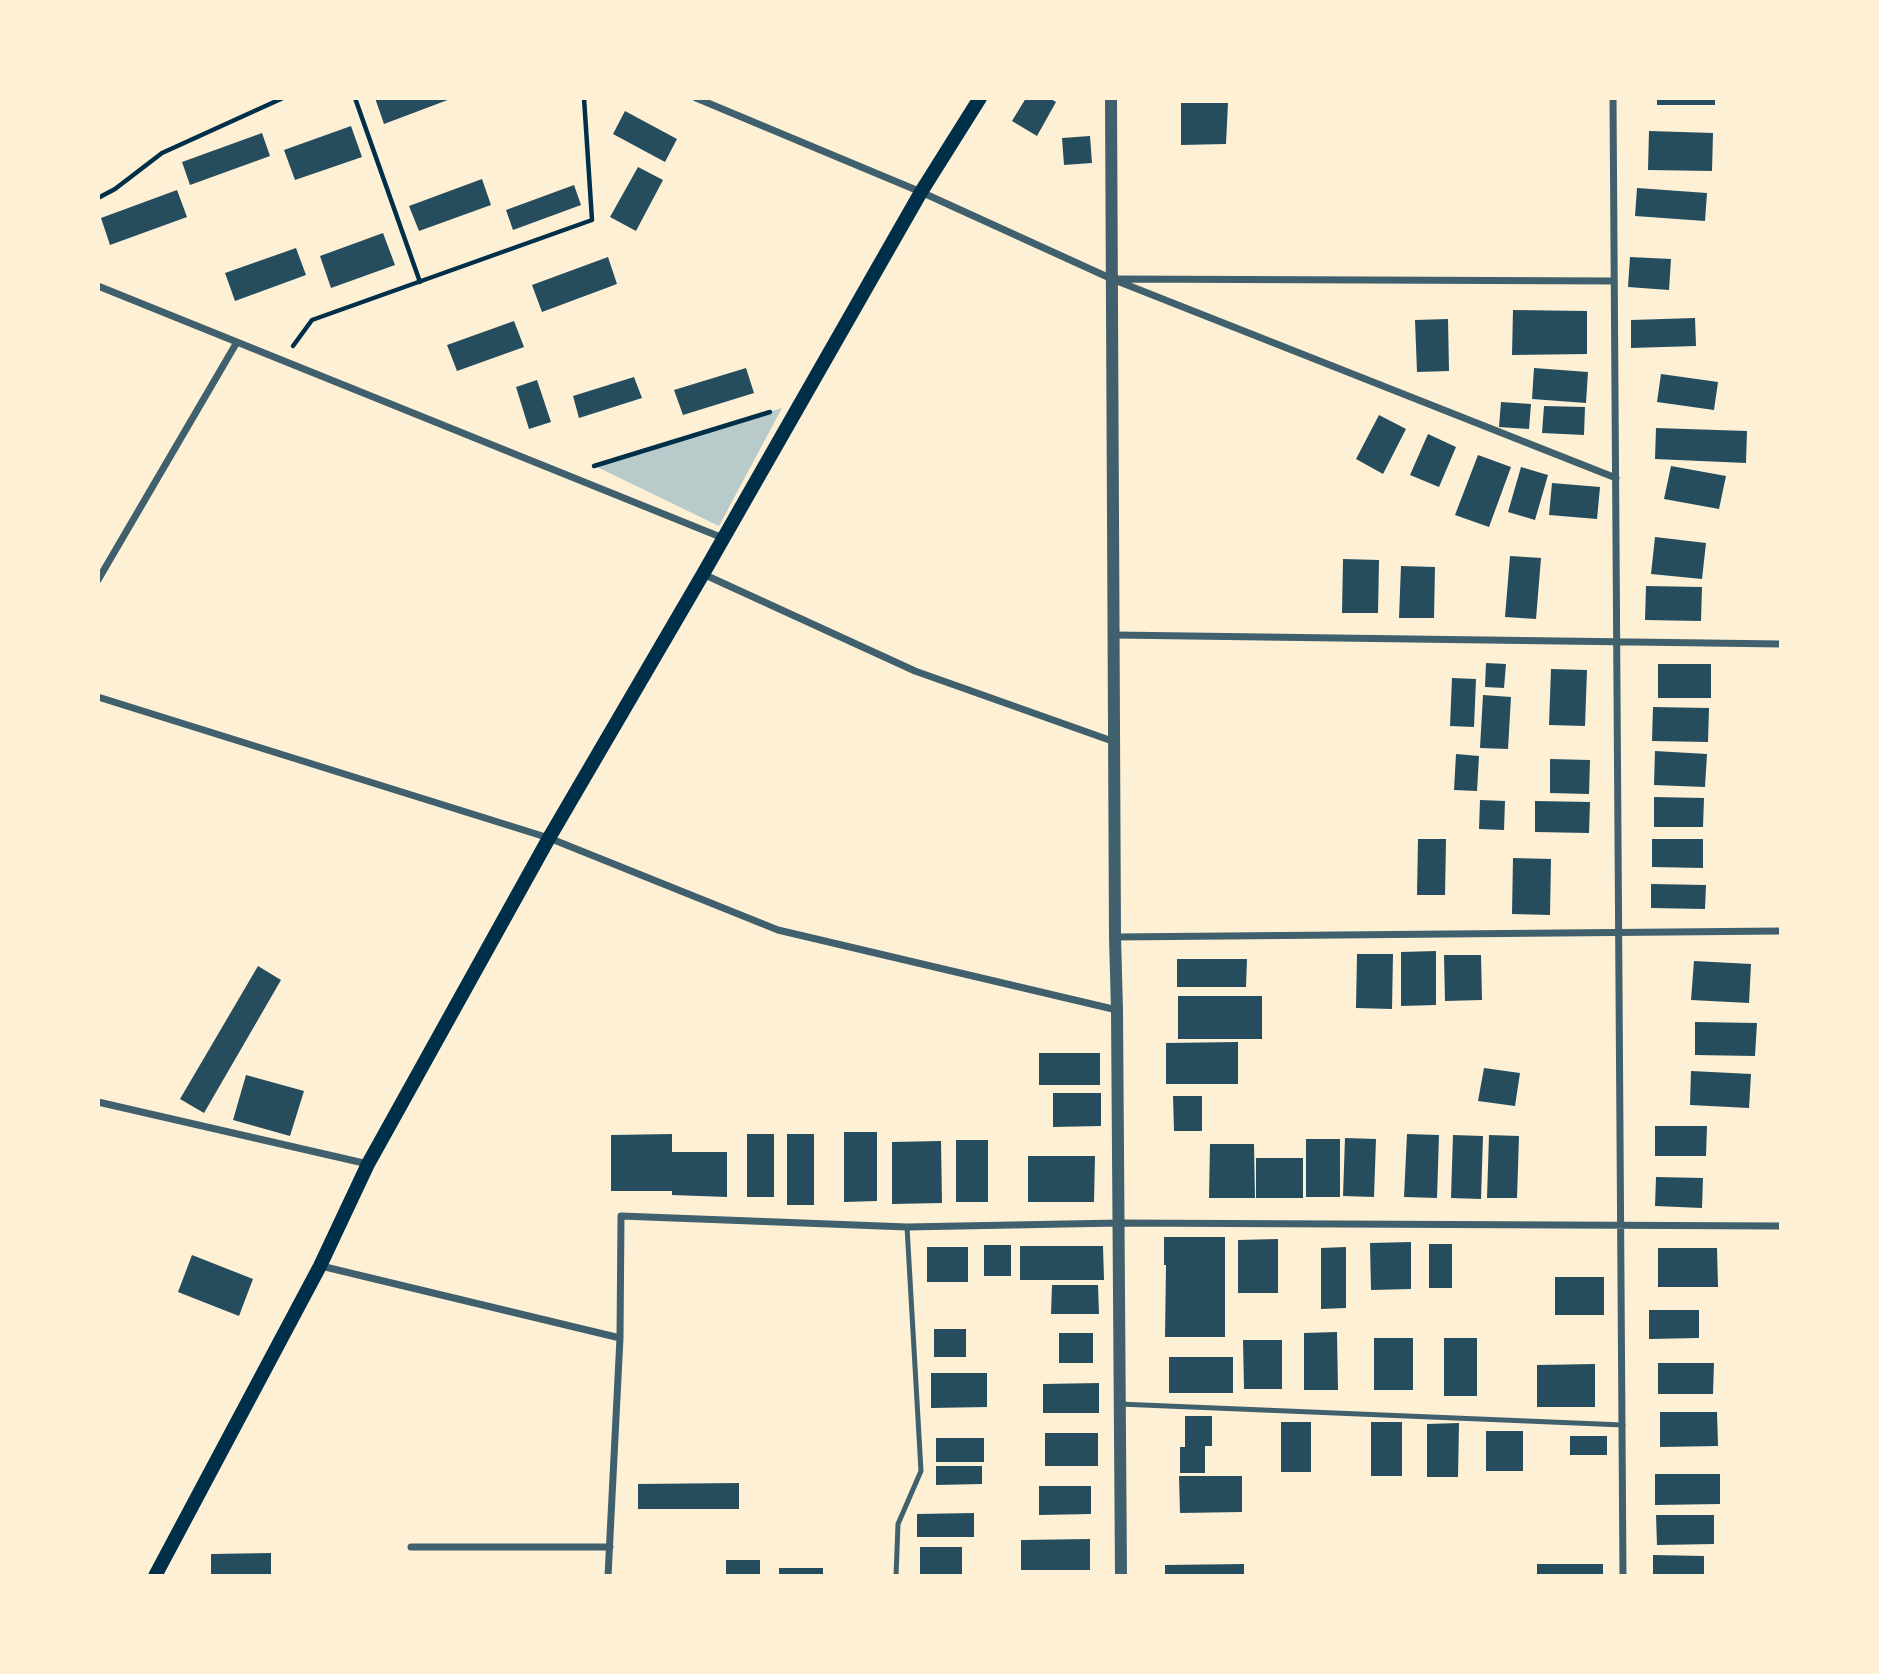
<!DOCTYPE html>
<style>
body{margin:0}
#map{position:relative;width:1879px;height:1674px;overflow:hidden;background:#fdf0d5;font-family:Cabin,sans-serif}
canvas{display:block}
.frame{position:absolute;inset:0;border:100px solid #fdf0d5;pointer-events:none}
</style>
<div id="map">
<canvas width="1879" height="1674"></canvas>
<div class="frame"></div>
</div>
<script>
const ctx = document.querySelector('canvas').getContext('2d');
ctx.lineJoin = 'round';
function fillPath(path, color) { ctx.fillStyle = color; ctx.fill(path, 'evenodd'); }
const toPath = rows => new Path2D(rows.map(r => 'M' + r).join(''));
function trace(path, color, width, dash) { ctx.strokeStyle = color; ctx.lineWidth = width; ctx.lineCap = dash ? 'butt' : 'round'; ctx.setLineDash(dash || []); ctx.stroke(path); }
fillPath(toPath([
 [782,408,719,526,595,466]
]), '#b9caca');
fillPath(toPath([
 [375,98,453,98,384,124],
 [1026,98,1049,98,1056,102,1037,136,1012,121],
 [1657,98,1715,98,1715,105,1657,105],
 [1181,103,1228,103,1226,144,1181,145],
 [625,111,677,139,665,162,613,134],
 [351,126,362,157,295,180,284,150],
 [1649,131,1713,133,1712,171,1648,170],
 [262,133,270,156,190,185,182,162],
 [1090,136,1092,163,1064,165,1062,138],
 [638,167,663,180,636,231,610,217],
 [482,179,491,205,419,231,409,206],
 [574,185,581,205,513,230,506,210],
 [1637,188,1707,193,1705,221,1635,216],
 [177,190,187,217,110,245,101,218],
 [383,233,395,265,331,288,320,256],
 [296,248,306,275,235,301,225,273],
 [608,257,617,284,542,312,532,285],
 [1630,257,1671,259,1669,290,1628,287],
 [1513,310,1587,311,1587,354,1512,355],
 [1695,318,1696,346,1631,348,1631,320],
 [1448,319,1449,371,1417,372,1415,320],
 [514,321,524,347,457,371,447,345],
 [746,368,754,393,683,415,674,390],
 [1534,368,1588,372,1586,403,1532,399],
 [1661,374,1718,382,1714,410,1657,402],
 [634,377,642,398,579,418,573,396],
 [537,380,551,422,529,429,516,387],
 [1501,402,1531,404,1529,429,1499,427],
 [1544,406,1585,407,1584,435,1542,433],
 [1379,415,1406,429,1383,474,1356,459],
 [1656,428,1747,431,1746,463,1655,459],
 [1428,434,1456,447,1439,487,1410,475],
 [1478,455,1511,467,1489,527,1455,515],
 [1671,466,1726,476,1719,509,1664,499],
 [1521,467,1548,475,1535,520,1508,512],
 [1552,483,1600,487,1597,519,1549,515],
 [1655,537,1706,543,1702,579,1651,574],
 [1510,556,1541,558,1536,619,1505,617],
 [1343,559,1379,560,1378,613,1342,613],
 [1401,566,1435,567,1434,618,1399,618],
 [1646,586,1702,587,1701,621,1645,620],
 [1486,663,1506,664,1504,688,1485,687],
 [1658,664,1711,664,1711,698,1658,698],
 [1551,669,1587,670,1585,726,1549,725],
 [1452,678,1476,679,1474,727,1450,726],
 [1483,695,1511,697,1508,749,1480,748],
 [1653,707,1709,708,1708,742,1652,741],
 [1655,751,1707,754,1705,787,1654,785],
 [1456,754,1479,756,1477,791,1454,790],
 [1550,759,1590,760,1589,794,1550,793],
 [1654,797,1704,798,1703,827,1654,827],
 [1480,800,1505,801,1504,830,1479,829],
 [1535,801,1590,802,1589,833,1535,832],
 [1418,839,1446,839,1445,895,1417,895],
 [1652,839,1703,839,1703,868,1652,867],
 [1513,858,1551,859,1550,915,1512,914],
 [1651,884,1706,885,1705,909,1651,908],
 [1436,951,1436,1005,1401,1006,1401,952],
 [1357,954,1393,954,1392,1009,1356,1008],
 [1444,955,1481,955,1482,1000,1445,1001],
 [1177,959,1247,959,1246,987,1177,987],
 [1694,961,1751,964,1749,1003,1691,1000],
 [258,966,281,980,204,1113,180,1099],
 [1178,996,1262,996,1262,1039,1178,1039],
 [1695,1022,1757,1023,1755,1056,1695,1055],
 [1238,1042,1238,1084,1166,1084,1166,1043],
 [1039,1053,1100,1053,1100,1085,1039,1085],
 [1484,1068,1520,1073,1515,1106,1478,1101],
 [1691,1071,1751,1074,1749,1108,1690,1105],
 [246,1075,304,1091,290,1136,233,1120],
 [1053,1093,1101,1093,1101,1126,1053,1127],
 [1173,1096,1202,1096,1202,1131,1174,1131],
 [1655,1126,1707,1126,1706,1156,1655,1156],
 [844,1132,877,1132,877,1201,844,1202],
 [672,1134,672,1152,727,1152,727,1197,672,1195,672,1191,611,1191,611,1135],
 [747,1134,774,1134,774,1197,747,1197],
 [787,1134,814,1134,814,1205,787,1205],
 [1407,1134,1439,1135,1437,1198,1404,1197],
 [1453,1135,1483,1136,1481,1199,1451,1198],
 [1489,1135,1519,1136,1517,1198,1487,1198],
 [1345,1138,1376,1139,1374,1197,1343,1196],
 [1306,1139,1340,1139,1340,1197,1306,1197],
 [956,1140,988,1140,988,1202,956,1202],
 [941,1141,942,1203,892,1204,892,1142],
 [1210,1144,1254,1144,1255,1198,1209,1198],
 [1028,1156,1095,1156,1094,1202,1028,1202],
 [1256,1158,1303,1158,1303,1198,1256,1198],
 [1656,1177,1703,1178,1702,1208,1655,1206],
 [1164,1237,1225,1237,1225,1337,1165,1337,1166,1265,1164,1265],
 [1278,1239,1278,1293,1238,1293,1238,1240],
 [1411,1242,1411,1289,1371,1290,1370,1243],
 [1429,1244,1452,1244,1452,1288,1429,1288],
 [984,1245,1011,1245,1011,1276,984,1276],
 [1020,1246,1103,1246,1104,1280,1020,1280],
 [927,1247,968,1247,968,1282,927,1282],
 [1346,1247,1346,1308,1321,1309,1321,1248],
 [1658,1248,1717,1248,1718,1287,1658,1287],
 [192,1255,253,1279,239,1316,178,1292],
 [1555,1277,1604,1277,1604,1315,1555,1315],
 [1052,1285,1098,1285,1099,1314,1051,1314],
 [1649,1310,1699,1310,1699,1338,1649,1339],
 [934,1329,966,1329,966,1357,934,1357],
 [1337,1332,1338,1390,1304,1390,1304,1333],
 [1059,1333,1093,1333,1093,1363,1059,1363],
 [1374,1338,1413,1338,1413,1390,1374,1390],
 [1444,1338,1477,1338,1477,1396,1444,1396],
 [1243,1340,1282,1340,1282,1389,1244,1389],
 [1169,1357,1233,1357,1233,1393,1169,1393],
 [1658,1363,1714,1363,1713,1394,1658,1394],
 [1595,1364,1595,1407,1537,1407,1537,1365],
 [931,1373,987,1373,987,1407,931,1408],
 [1099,1383,1099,1413,1043,1413,1043,1384],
 [1660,1412,1717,1412,1718,1446,1660,1447],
 [1185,1416,1212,1416,1212,1446,1205,1446,1205,1473,1180,1473,1180,1447,1185,1447],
 [1281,1422,1311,1422,1311,1472,1281,1472],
 [1371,1422,1402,1422,1402,1476,1371,1476],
 [1459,1423,1458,1477,1427,1477,1427,1424],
 [1486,1431,1523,1431,1523,1471,1486,1471],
 [1045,1433,1098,1433,1098,1466,1045,1466],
 [1570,1436,1607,1436,1607,1455,1570,1455],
 [936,1438,984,1438,984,1462,936,1462],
 [936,1466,982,1466,982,1484,936,1485],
 [1655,1474,1720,1474,1720,1504,1655,1505],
 [1179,1476,1242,1476,1242,1512,1180,1513],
 [739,1483,739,1509,638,1509,638,1484],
 [1039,1486,1091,1486,1091,1514,1039,1515],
 [974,1513,974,1537,917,1537,917,1514],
 [1656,1515,1714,1515,1714,1544,1657,1545],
 [1090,1539,1090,1570,1021,1570,1021,1540],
 [920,1547,962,1547,962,1576,920,1576],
 [271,1553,271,1576,211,1576,211,1554],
 [1653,1555,1704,1556,1704,1576,1653,1576],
 [726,1560,760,1560,760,1576,726,1576],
 [1244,1564,1244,1576,1165,1576,1165,1565],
 [1537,1564,1603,1564,1603,1576,1537,1576],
 [779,1568,823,1568,823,1576,779,1576]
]), '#264d5e');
trace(toPath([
 [355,98,420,282],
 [98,198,115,189,162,153,283,98],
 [293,346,312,320,592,220,584,98],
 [594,466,770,412]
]), '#003049', 4.5);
trace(toPath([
 [1119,1404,1623,1425],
 [896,1576,898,1524,921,1471,907,1227]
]), '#3f606c', 5);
trace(toPath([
 [696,98,921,192,1112,279,1616,478],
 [1613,98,1623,1576],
 [1118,279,1614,281],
 [98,286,723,538],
 [703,574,915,671,1115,742],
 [98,580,237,342],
 [1115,635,1781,644],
 [98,697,549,838,778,930,1117,1010],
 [1115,937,1781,931],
 [98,1102,368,1164],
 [321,1266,620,1338],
 [411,1547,610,1547],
 [608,1576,620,1338,621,1216,907,1227,1118,1223,1781,1226]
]), '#3f606c', 7);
trace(toPath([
 [1111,98,1115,937,1117,1010,1121,1576]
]), '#3f606c', 12);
trace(toPath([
 [155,1576,320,1266,368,1164,549,838,703,574,921,192,980,98]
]), '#003049', 14);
</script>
